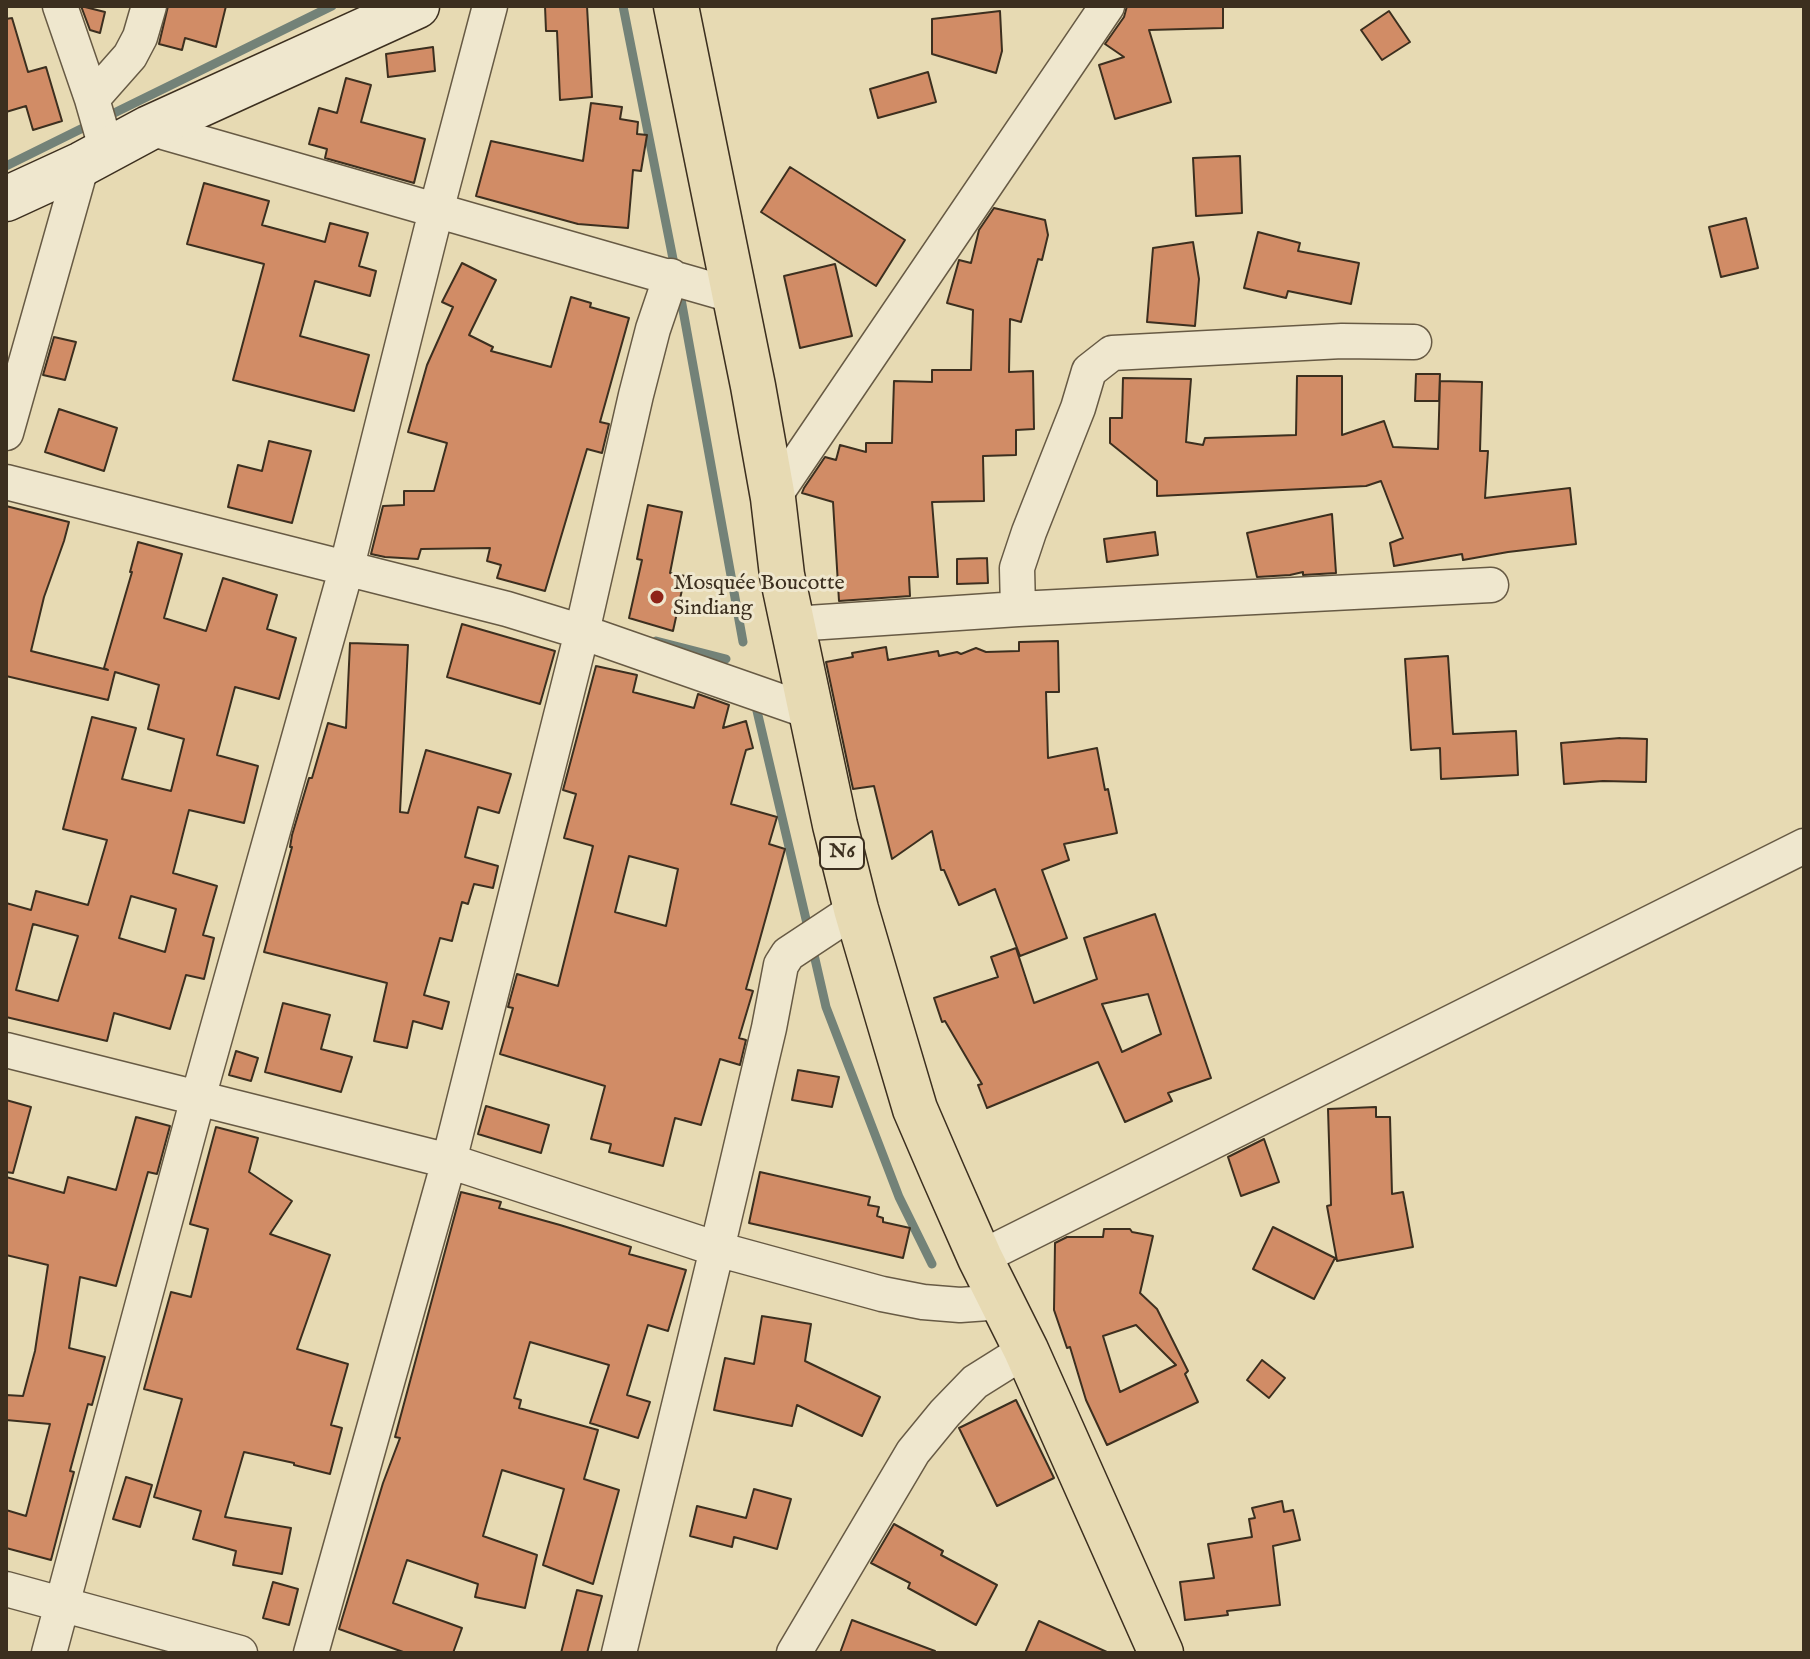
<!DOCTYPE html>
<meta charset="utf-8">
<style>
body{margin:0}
#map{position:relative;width:1810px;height:1659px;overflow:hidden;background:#e7dab3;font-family:"IM FELL English",serif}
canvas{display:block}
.frame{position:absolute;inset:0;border:8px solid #3c2f1f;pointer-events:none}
</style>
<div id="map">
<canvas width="1810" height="1659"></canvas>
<div class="frame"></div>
</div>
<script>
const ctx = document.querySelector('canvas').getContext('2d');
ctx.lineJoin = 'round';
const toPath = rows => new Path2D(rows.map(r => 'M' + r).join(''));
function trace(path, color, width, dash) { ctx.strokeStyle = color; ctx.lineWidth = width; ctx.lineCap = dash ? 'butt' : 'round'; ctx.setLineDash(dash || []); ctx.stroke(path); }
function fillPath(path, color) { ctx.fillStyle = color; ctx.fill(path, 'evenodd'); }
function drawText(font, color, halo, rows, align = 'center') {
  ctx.font = font + ' "IM FELL English",serif'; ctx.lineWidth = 6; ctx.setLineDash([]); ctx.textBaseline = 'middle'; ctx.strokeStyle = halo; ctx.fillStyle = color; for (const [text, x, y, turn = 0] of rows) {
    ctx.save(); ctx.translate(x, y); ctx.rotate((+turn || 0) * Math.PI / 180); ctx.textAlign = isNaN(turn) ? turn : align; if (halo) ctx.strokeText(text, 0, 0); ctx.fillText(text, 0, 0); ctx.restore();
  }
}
trace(toPath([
 [623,6,675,269],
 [106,117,332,6],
 [6,166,93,123],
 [679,288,743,642],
 [656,641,726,659],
 [757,711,809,932],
 [812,946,826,1007,899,1197,932,1264]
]), '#738278', 9);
const building = toPath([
 [81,6,105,12,100,33,90,30,81,6],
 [168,6,226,6,216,47,185,38,182,50,159,44,168,6],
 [545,6,587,6,592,97,560,100,557,31,546,31,545,6],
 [1127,6,1223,6,1223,28,1149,30,1171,102,1115,119,1099,65,1124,57,1105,44,1124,17,1127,6],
 [1000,11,1002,51,996,73,932,54,932,19,1000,11],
 [1389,11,1410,42,1382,60,1361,30,1389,11],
 [12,18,28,72,46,67,62,121,33,130,26,106,6,112,6,19,12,18],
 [433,47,435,71,388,77,386,54,433,47],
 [928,72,936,102,878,118,870,89,928,72],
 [346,78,371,85,361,122,425,139,414,183,325,158,327,149,309,144,319,108,337,113,346,78],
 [591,103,622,107,620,119,638,122,637,134,647,135,641,171,633,170,628,228,578,224,476,196,491,141,583,161,591,103],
 [1240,156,1242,213,1196,216,1193,158,1240,156],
 [790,167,905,240,876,286,761,212,790,167],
 [204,183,269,201,262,225,325,242,330,223,368,233,359,266,376,271,370,296,315,281,300,336,369,355,354,411,233,380,264,264,187,244,204,183],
 [994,208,1045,220,1048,235,1042,260,1038,259,1021,322,1010,319,1009,372,1033,371,1034,429,1016,430,1016,455,983,456,984,501,932,502,938,577,909,577,910,596,839,601,833,502,802,493,804,488,825,457,836,460,840,445,866,452,866,443,892,443,894,381,932,382,932,370,971,370,973,310,947,303,959,260,971,263,979,230,994,208],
 [1746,218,1758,268,1721,277,1709,227,1746,218],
 [1258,232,1300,243,1298,251,1359,263,1351,304,1288,291,1286,298,1244,288,1258,232],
 [1193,242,1199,279,1195,326,1147,322,1153,248,1193,242],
 [462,263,496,280,469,335,493,347,491,351,551,367,571,297,591,303,590,307,629,318,600,422,609,424,602,453,587,449,545,591,497,578,501,565,487,561,490,548,421,549,418,559,385,557,371,554,383,506,404,505,404,491,434,491,447,443,408,432,427,365,453,307,442,302,462,263],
 [835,264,852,336,800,348,784,276,835,264],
 [54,337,76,342,65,380,43,375,54,337],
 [1416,374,1440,374,1439,401,1415,401,1416,374],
 [1297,376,1342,376,1342,435,1384,421,1393,447,1438,449,1440,381,1482,382,1480,451,1488,451,1485,498,1570,488,1576,544,1508,552,1463,560,1462,554,1394,566,1390,543,1403,538,1381,481,1366,486,1157,496,1157,481,1110,443,1110,418,1122,418,1123,378,1191,379,1186,442,1203,445,1205,438,1296,435,1297,376],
 [59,409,117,428,104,471,45,452,59,409],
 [269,441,311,451,292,523,228,507,238,465,262,471,269,441],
 [648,505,682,512,670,573,685,576,673,631,629,618,642,560,637,559,648,505],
 [6,506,69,522,64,541,44,597,31,651,108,670,104,668,132,572,130,572,138,542,182,554,164,618,206,631,223,578,277,595,267,629,296,638,279,699,235,687,217,755,258,766,244,823,189,810,173,873,217,886,203,935,214,938,204,979,186,975,170,1029,114,1013,107,1041,6,1017,6,903,31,910,36,891,88,905,107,840,63,829,92,717,136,728,122,779,171,791,184,739,148,729,159,685,115,672,108,700,6,676,6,506],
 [131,896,176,909,165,952,119,938,131,896],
 [33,924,78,936,58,1001,16,990,33,924],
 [1332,514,1336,573,1303,575,1303,572,1290,575,1257,577,1247,533,1332,514],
 [1155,532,1158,555,1107,562,1104,539,1155,532],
 [987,558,988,583,957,584,957,559,987,558],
 [462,624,555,651,540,704,447,677,462,624],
 [1058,641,1059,692,1046,692,1048,758,1097,748,1105,790,1108,789,1117,833,1064,844,1069,860,1042,870,1067,938,1020,956,995,889,959,905,944,870,941,870,932,831,892,859,874,786,853,789,826,662,853,657,852,653,886,647,888,660,938,651,939,656,957,652,961,654,976,648,986,652,1019,651,1019,642,1058,641],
 [350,643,408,645,400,812,408,813,426,750,511,774,499,813,478,807,465,857,498,866,493,888,474,884,468,904,462,902,452,941,440,938,424,995,449,1002,442,1029,413,1021,407,1048,374,1041,387,983,264,952,292,847,290,847,292,835,309,778,312,778,328,723,346,728,350,643],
 [1448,656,1453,734,1516,731,1518,775,1441,779,1440,748,1411,750,1405,659,1448,656],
 [596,666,637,675,633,692,694,708,698,694,729,705,723,728,746,721,753,748,746,750,731,804,777,817,769,844,785,849,746,989,753,991,739,1038,746,1040,740,1065,720,1059,701,1125,675,1118,663,1166,609,1152,611,1144,591,1139,605,1086,500,1054,513,1008,508,1007,517,974,558,986,593,846,564,838,576,794,563,790,596,666],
 [629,856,678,869,666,926,615,912,629,856],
 [1620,738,1647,739,1646,782,1603,781,1564,784,1561,743,1620,738],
 [1155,914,1211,1078,1168,1093,1172,1101,1125,1122,1098,1062,987,1108,978,1085,982,1084,945,1021,942,1022,934,998,998,977,991,957,1016,948,1034,1003,1097,979,1084,938,1155,914],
 [1148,994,1161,1034,1122,1052,1102,1004,1148,994],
 [283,1003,330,1015,321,1049,352,1057,341,1092,265,1072,283,1003],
 [236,1051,258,1058,251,1081,229,1075,236,1051],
 [798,1070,839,1077,832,1107,792,1100,798,1070],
 [6,1100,31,1107,13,1173,6,1172,6,1100],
 [486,1106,549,1125,541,1153,478,1134,486,1106],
 [1376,1107,1376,1117,1390,1117,1392,1194,1403,1192,1413,1247,1337,1261,1327,1206,1331,1205,1328,1109,1376,1107],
 [136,1117,170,1126,157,1174,148,1172,116,1286,80,1277,69,1348,105,1357,92,1405,88,1404,70,1471,74,1472,51,1560,6,1548,6,1510,26,1516,50,1424,6,1420,6,1395,23,1396,35,1351,48,1265,6,1255,6,1177,64,1193,68,1177,116,1190,136,1117],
 [216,1127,258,1138,249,1172,292,1201,270,1234,330,1255,297,1349,348,1364,331,1425,342,1428,330,1474,294,1465,294,1463,244,1452,225,1517,291,1528,282,1574,233,1565,236,1551,193,1539,201,1511,154,1497,182,1399,144,1389,171,1292,191,1297,208,1229,190,1224,216,1127],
 [1264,1139,1279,1182,1241,1196,1228,1157,1264,1139],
 [760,1172,870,1197,868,1205,879,1207,877,1216,883,1218,883,1222,910,1228,903,1258,749,1223,760,1172],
 [461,1192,501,1202,499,1208,560,1225,631,1247,629,1254,686,1270,668,1331,648,1325,627,1395,650,1402,638,1438,590,1423,609,1365,530,1342,514,1398,521,1400,519,1408,598,1430,584,1479,619,1490,593,1584,543,1565,564,1489,502,1470,483,1536,537,1555,525,1608,475,1597,478,1584,407,1560,393,1603,462,1628,453,1653,406,1653,339,1629,383,1483,400,1438,395,1437,461,1192],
 [1273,1227,1335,1258,1314,1299,1253,1269,1273,1227],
 [1104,1229,1130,1229,1132,1232,1153,1236,1140,1293,1157,1309,1188,1371,1185,1374,1198,1402,1107,1445,1086,1400,1070,1347,1067,1348,1054,1310,1055,1243,1067,1237,1103,1237,1104,1229],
 [1136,1325,1176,1365,1120,1392,1103,1336,1136,1325],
 [762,1316,811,1324,805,1361,880,1397,862,1436,797,1405,792,1426,714,1410,725,1358,754,1364,762,1316],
 [1262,1360,1285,1378,1269,1398,1247,1380,1262,1360],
 [1016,1400,1054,1478,997,1506,959,1428,1016,1400],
 [126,1477,152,1485,140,1527,113,1519,126,1477],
 [754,1489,791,1499,777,1549,734,1537,732,1547,690,1536,697,1506,746,1518,754,1489],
 [1282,1501,1284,1512,1293,1510,1300,1540,1273,1546,1280,1605,1227,1611,1228,1615,1185,1620,1180,1582,1214,1578,1208,1544,1252,1537,1249,1519,1255,1518,1252,1508,1282,1501],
 [894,1524,943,1551,941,1555,997,1585,976,1625,908,1588,910,1583,871,1563,894,1524],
 [273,1582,298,1589,289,1625,263,1618,273,1582],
 [577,1590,602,1596,587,1653,561,1653,577,1590],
 [852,1620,935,1651,934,1653,840,1653,852,1620],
 [1039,1621,1109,1653,1025,1653,1039,1621]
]);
fillPath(building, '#d18c66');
trace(building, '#3c2f1f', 2);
const street = toPath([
 [60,6,92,99,107,151],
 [92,99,130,56,140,37,149,6],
 [149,128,735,296],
 [6,433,82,164],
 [6,482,507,609,582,632,811,712],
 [773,498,1107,6],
 [1018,609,1017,568,1029,532,1078,408,1089,371,1112,353,1342,341,1414,342],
 [793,624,1018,609,1491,585],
 [6,1050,449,1161,717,1249,882,1294,923,1302,960,1305,1002,1302],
 [980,1258,1804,846],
 [6,1589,240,1653],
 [49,1653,198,1098,346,570,436,211,490,6],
 [311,1653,449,1161,582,632,636,395,653,329,671,276],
 [619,1653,717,1249,769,1028,781,965,788,954,856,909],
 [794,1653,913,1452,945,1413,975,1382,1026,1350]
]);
const secondary = toPath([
 [6,199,82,164,149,128,417,6]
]);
const primary = toPath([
 [676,6,753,386,773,498,782,575,835,825,856,909,888,1018,915,1109,943,1174,980,1258,1026,1350,1161,1653]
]);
trace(street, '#675a44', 37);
trace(secondary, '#3c2f1f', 47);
trace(primary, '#3c2f1f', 47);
trace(street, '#efe7ce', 34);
trace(secondary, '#efe7ce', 44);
trace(primary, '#e7dab3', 44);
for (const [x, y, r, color] of [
 [657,597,8,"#8f2418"]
]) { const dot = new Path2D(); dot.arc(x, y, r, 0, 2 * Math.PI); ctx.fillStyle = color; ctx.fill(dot); trace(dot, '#efe7ce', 3); }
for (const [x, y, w] of [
 [842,853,44]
]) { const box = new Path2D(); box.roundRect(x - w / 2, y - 16, w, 32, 6); ctx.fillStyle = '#efe7ce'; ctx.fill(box); trace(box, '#3c2f1f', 2); }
drawText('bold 20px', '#3c2f1f', null, [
 ["N6",842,853]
]);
drawText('22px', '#3c2f1f', '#efe7ce', [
 ["Mosquée Boucotte",673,584],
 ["Sindiang",673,609]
], 'left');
</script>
